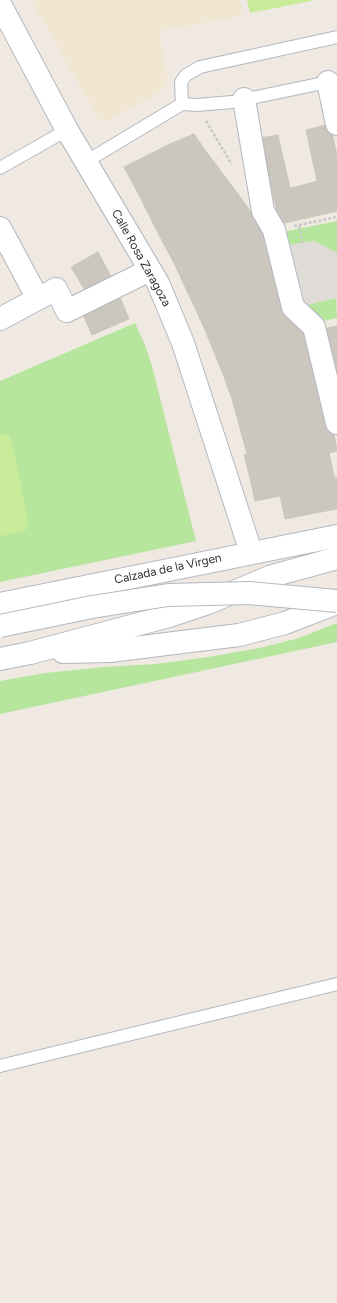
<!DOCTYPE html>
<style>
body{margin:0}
canvas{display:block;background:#efe9e1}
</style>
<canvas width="337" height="1303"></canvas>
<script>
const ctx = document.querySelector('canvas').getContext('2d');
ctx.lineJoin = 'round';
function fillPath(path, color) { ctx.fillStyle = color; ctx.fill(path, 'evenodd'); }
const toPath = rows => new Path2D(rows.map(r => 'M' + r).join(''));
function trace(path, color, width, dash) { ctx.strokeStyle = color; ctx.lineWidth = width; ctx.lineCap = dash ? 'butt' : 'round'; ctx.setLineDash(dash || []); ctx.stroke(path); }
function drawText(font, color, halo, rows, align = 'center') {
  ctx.font = font + ' Figtree,sans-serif'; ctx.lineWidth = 3.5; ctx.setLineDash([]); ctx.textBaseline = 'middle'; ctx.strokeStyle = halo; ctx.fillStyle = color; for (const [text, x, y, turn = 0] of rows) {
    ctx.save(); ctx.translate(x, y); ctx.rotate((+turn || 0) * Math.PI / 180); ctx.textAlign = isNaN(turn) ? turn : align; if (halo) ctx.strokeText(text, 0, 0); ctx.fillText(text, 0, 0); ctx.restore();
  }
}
fillPath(toPath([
 [31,0,240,0,242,16,159,31,168,82,163,90,106,122,98,118]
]), '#f0e6d1');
fillPath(toPath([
 [337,221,337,253,314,241,281,247,278,233],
 [336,298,337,318,315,323,301,306],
 [135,323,145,345,152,366,196,541,0,582,0,381],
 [337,623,337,642,0,714,0,681,45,673,105,667,156,664,208,657,260,648,299,638]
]), '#b6e59e');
fillPath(toPath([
 [247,0,316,0,250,13],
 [0,434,6,434,10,437,13,445,28,521,27,528,23,532,0,536]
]), '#c9ec9a');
fillPath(toPath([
 [314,241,337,253,337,300,336,298,301,306,277,247]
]), '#dfdcd8');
const building = toPath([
 [330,124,337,155,337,211,311,217,303,185,317,181,306,130,330,124],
 [194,134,205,150,178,161,170,144,194,134],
 [278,135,290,188,303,185,311,217,280,224,260,138,278,135],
 [170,144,185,173,139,195,124,167,170,144],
 [205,150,238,194,205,210,178,161,205,150],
 [185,173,205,210,157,231,139,195,185,173],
 [238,194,263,229,225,245,205,210,238,194],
 [205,210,225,245,176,267,157,231,205,210],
 [263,229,273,262,237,274,225,245,263,229],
 [225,245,235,267,186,289,176,267,225,245],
 [98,252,113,280,87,294,71,267,98,252],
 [273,262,281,284,247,296,237,274,273,262],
 [235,267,244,290,196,310,186,289,235,267],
 [281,284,289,308,255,318,247,296,281,284],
 [244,290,253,312,205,330,196,310,244,290],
 [119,295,129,319,92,335,82,312,119,295],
 [289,308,313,333,316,357,271,368,255,318,289,308],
 [253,312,261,335,214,352,205,330,253,312],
 [337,326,337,370,332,371,323,329,337,326],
 [261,335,268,357,223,374,214,352,261,335],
 [268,357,277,383,232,399,223,374,268,357],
 [316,357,325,398,284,405,271,368,316,357],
 [277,383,294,443,247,454,232,399,277,383],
 [325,398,333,428,292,436,284,405,325,398],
 [333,428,337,451,298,460,292,436,333,428],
 [294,443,300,467,250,478,244,455,294,443],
 [329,453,333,472,302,478,298,460,329,453],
 [300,467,310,514,285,519,280,496,255,501,250,478,300,467],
 [333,472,335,478,337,478,337,509,310,514,302,478,333,472]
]);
fillPath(building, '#cbc7bf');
trace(building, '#cbc5ba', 1);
const lane = toPath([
 [182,104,181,82,186,75,200,67,337,37],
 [87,161,182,104,197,105,232,102,333,81],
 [0,168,67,130],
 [0,1066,337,984]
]);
const street = toPath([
 [0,4,67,130,158,283,183,343,251,552],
 [328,82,337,124],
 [244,99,263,211,274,230,293,307,314,327,337,423],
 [0,228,38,299],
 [0,319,56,289,67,311,150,270]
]);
const secondary = toPath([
 [0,604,337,536],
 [63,652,110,651,239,635,285,623,337,603],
 [0,659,30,653,169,616,208,603,272,576,337,558]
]);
trace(lane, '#b4b7c1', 14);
trace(street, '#b4b7c1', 24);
trace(secondary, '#b4b7c1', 24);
trace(toPath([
 [206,121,232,165],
 [294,226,337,217],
 [299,226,303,243]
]), '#c9c9c9', 2.5, [3, 2]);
trace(lane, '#fff', 12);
trace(street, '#fff', 22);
trace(secondary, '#fff', 22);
const secondaryBridge = toPath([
 [0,626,92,607,168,595,249,593,337,601]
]);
trace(secondaryBridge, '#b4b7c1', 24, []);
trace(secondaryBridge, '#fff', 22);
drawText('12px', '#2e2e2e', '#fff', [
 ["Calle Rosa Zaragoza",141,258,61],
 ["Calzada de la Virgen",168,569,-12]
]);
</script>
